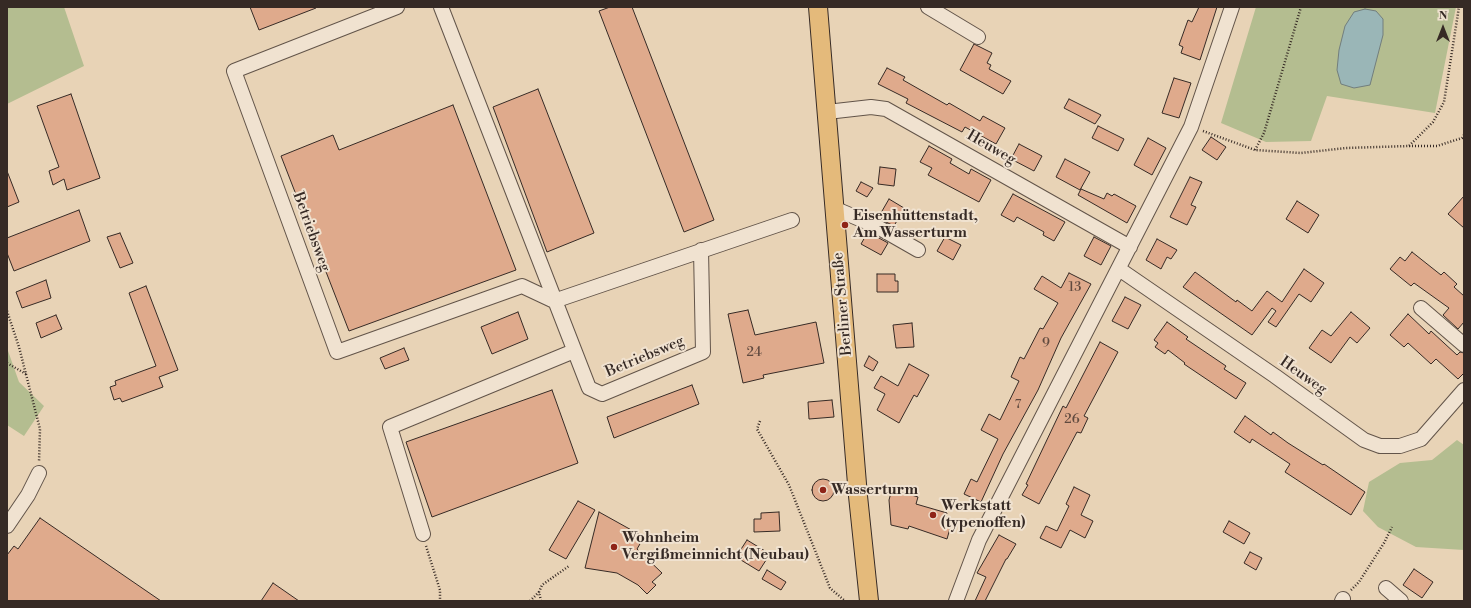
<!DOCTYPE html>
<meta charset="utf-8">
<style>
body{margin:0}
#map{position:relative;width:1471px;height:608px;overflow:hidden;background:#e8d3b6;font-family:"Libre Bodoni",serif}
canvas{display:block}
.frame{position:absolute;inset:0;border:8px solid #362a25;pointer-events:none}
.north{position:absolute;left:1423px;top:8px;width:40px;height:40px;-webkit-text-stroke:3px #f0e2d0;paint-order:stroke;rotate:0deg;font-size:11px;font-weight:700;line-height:16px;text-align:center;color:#362a25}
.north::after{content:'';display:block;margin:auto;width:14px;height:18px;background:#362a25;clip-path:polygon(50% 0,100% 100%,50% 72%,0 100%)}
</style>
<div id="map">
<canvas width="1471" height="608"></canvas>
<div class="frame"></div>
<div class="north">N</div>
</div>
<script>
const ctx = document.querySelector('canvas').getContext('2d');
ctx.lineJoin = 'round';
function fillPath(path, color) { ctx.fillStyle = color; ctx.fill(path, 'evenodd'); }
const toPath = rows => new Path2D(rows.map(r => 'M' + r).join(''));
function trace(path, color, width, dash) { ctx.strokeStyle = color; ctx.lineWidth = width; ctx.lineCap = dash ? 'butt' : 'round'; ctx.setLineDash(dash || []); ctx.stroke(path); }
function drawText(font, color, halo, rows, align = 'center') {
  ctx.font = font + ' "Libre Bodoni",serif'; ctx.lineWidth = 4; ctx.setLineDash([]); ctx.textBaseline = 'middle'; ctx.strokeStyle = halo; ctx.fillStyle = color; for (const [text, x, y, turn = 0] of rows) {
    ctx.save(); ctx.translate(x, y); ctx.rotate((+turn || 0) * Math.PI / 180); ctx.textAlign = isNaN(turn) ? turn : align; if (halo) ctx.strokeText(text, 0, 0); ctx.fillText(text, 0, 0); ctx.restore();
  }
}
fillPath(toPath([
 [7,7,64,7,84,66,7,104],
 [1256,7,1456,7,1435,113,1327,96,1311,141,1266,142,1221,123],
 [7,348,19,382,44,406,24,436,7,425],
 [1457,440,1464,445,1464,550,1416,547,1378,527,1363,511,1369,482,1400,463,1432,460]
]), '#b4bd90');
const water = toPath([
 [1365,9,1376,11,1383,19,1383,35,1370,85,1354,88,1341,84,1337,70,1339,50,1345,26,1354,12,1365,9]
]);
fillPath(water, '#9ab6b7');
trace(water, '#727e7d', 1);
const building = toPath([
 [250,7,316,7,316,8,259,30,250,7],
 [610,7,632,7,714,220,684,232,599,11,610,7],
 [1199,7,1217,7,1200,60,1181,53,1183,47,1179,45,1188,20,1192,22,1199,7],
 [974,44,992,53,987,63,991,65,989,69,1011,81,1003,94,960,70,974,44],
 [887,68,905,77,903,80,947,105,949,103,980,121,983,116,1005,128,996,144,965,127,962,132,906,103,908,99,878,84,887,68],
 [1174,78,1191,83,1179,118,1162,113,1174,78],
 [538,89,594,233,547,252,493,107,538,89],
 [71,94,100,178,67,190,64,179,53,185,49,171,59,167,37,106,71,94],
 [1069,99,1101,115,1095,124,1064,108,1069,99],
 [453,105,516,270,349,331,281,156,333,135,339,150,453,105],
 [1098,126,1124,139,1118,151,1092,138,1098,126],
 [1211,137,1226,147,1217,160,1202,150,1211,137],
 [1148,138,1166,148,1152,175,1134,165,1148,138],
 [1019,144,1042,156,1034,171,1011,159,1019,144],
 [929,146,952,159,950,163,969,174,971,169,991,180,979,202,928,175,932,168,920,162,929,146],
 [1065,159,1090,172,1080,190,1056,177,1065,159],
 [880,167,896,169,894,186,878,184,880,167],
 [7,171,19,202,7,207,7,171],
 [1190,177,1202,182,1191,205,1196,207,1187,225,1170,217,1190,177],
 [861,182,873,188,867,197,856,191,861,182],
 [1081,189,1104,199,1107,193,1112,196,1114,194,1136,206,1127,223,1078,195,1081,189],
 [1013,194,1065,222,1054,241,1043,235,1044,232,1017,217,1014,222,1001,215,1013,194],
 [1464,196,1464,228,1448,214,1464,196],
 [889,199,904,208,894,226,878,218,889,199],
 [1297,201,1319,215,1308,233,1286,219,1297,201],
 [79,210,90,241,14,271,7,253,7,238,79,210],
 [868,232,888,243,881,255,861,244,868,232],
 [120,233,133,263,120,268,107,237,120,233],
 [945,237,961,245,953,260,937,251,945,237],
 [1094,237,1111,246,1101,265,1084,256,1094,237],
 [1157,239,1177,250,1171,259,1167,257,1161,269,1146,260,1157,239],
 [1412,252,1441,275,1444,272,1457,284,1454,287,1464,296,1464,322,1458,329,1443,315,1449,308,1414,283,1411,286,1390,269,1400,257,1405,261,1412,252],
 [1304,269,1324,283,1311,302,1299,294,1276,327,1268,322,1276,311,1272,308,1252,335,1183,287,1195,272,1236,302,1237,300,1252,311,1267,291,1282,302,1304,269],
 [1069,273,1091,284,1061,338,1038,390,1003,454,981,502,964,494,971,479,977,482,998,439,981,430,989,414,1000,420,1019,381,1011,377,1020,357,1024,359,1040,328,1043,329,1058,303,1034,289,1042,276,1061,288,1069,273],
 [877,274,895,274,895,281,898,281,898,292,877,292,877,274],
 [46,280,51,298,22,308,16,292,46,280],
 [146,286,178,370,159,377,163,387,122,402,120,398,114,400,110,387,116,385,115,381,156,366,129,293,146,286],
 [1125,297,1141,305,1128,329,1112,321,1125,297],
 [748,310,755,335,816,322,824,363,763,375,764,378,743,383,728,314,748,310],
 [518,312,528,339,492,354,481,327,518,312],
 [1351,312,1370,328,1357,343,1350,337,1331,363,1309,348,1322,330,1331,336,1351,312],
 [1408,314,1429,334,1431,331,1457,355,1460,352,1464,353,1464,373,1458,379,1436,359,1431,364,1408,343,1404,347,1390,335,1408,314],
 [56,315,62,329,41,338,36,323,56,315],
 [1167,322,1188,337,1186,339,1226,366,1224,369,1246,383,1236,399,1184,364,1185,363,1168,350,1165,354,1155,347,1158,343,1154,340,1167,322],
 [912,323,914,347,896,348,893,325,912,323],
 [1100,342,1118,352,1084,416,1088,418,1081,433,1077,432,1039,504,1022,495,1028,485,1026,484,1063,406,1066,408,1100,342],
 [404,348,409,360,385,369,380,358,404,348],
 [869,356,878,362,873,371,864,366,869,356],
 [909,364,929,375,917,397,914,395,899,423,877,410,885,394,874,388,881,376,898,386,909,364],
 [692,385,699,404,614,438,607,417,692,385],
 [552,390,578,463,432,517,406,442,552,390],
 [832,400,834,417,809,419,808,402,832,400],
 [1245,416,1271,435,1273,432,1288,443,1323,465,1324,464,1365,492,1351,515,1285,472,1290,464,1252,439,1250,443,1234,432,1245,416],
 '812 490a11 11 0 1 1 22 0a11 11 0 1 1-22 0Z',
 [1074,487,1090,495,1081,515,1093,521,1085,538,1070,530,1061,548,1040,538,1046,526,1057,531,1069,506,1066,504,1074,487],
 [892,489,918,497,916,504,947,513,944,522,951,525,947,539,909,526,908,529,891,525,889,500,892,489],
 [578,501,595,510,566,559,549,550,578,501],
 [599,512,644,537,637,549,662,573,652,582,656,585,647,594,638,585,617,573,585,568,599,512],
 [779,512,780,531,754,532,754,519,761,519,761,513,779,512],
 [40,518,161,601,7,601,7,555,14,546,18,549,40,518],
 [1229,521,1250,533,1244,544,1223,532,1229,521],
 [999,535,1016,544,1007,559,1006,559,985,601,975,601,986,577,977,573,999,535],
 [747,540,770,554,759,571,736,557,747,540],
 [1250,552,1262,558,1256,570,1244,563,1250,552],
 [1414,569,1433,582,1422,598,1403,585,1414,569],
 [767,570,786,582,781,590,762,579,767,570],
 [273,583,299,601,261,601,273,583]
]);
fillPath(building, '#dfaa8c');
trace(building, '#362a25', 1);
const minor = toPath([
 [397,7,234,71,337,352,522,286,554,301,792,220],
 [441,7,589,388,602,394,703,352,701,250],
 [928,7,978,37],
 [827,112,871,107,886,109,1130,247],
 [836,209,876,226,918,250],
 [1119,269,1275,376,1364,440,1380,446,1400,446,1421,439,1464,390],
 [1421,308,1464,345],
 [7,526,28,495,39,473],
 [423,534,390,427,574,351],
 [1386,588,1401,601],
 [956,601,979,540,1191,127,1232,7],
 [1342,601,1343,599]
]);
const major = toPath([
 [818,7,858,496,869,601]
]);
trace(minor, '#625449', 16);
trace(major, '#362a25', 20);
trace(toPath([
 [1203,131,1255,150,1301,153,1346,148,1409,146,1433,122,1444,102,1459,7],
 [1409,146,1437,146,1462,138,1464,135],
 [1255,150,1264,133,1301,7],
 [7,311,19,347,40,429,39,462],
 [7,363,26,374],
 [760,421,757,429,789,485,830,588,845,601],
 [426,546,440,590,440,601],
 [1351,590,1359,582,1384,543,1392,527],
 [530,601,539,592],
 [541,601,539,592,542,585,569,566]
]), '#362a25', 2.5, [1, 2]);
trace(minor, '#f0e2d0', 14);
trace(major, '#e4ba7b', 18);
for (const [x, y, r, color] of [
 [845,225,4,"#8f2418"],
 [823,490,4,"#8f2418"],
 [933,515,4,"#8f2418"],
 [614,547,4,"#8f2418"]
]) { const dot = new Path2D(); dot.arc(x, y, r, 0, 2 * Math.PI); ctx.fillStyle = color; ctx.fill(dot); trace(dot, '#f0e2d0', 1.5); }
drawText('13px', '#604a3f', null, [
 ["13",1075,288],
 ["9",1046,344],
 ["24",754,353],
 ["7",1018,405],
 ["26",1072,420]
]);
drawText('15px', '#362a25', '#f0e2d0', [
 ["Heuweg",991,148,30],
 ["Betriebsweg",311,232,70],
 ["Berliner Straße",843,304,-95],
 ["Betriebsweg",645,357,-23],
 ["Heuweg",1303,376,35]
]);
drawText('bold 15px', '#362a25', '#f0e2d0', [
 ["Eisenhüttenstadt,",853,216],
 ["Am Wasserturm",853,233],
 ["Wasserturm",831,490],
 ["Werkstatt",941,506],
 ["(typenoffen)",941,523],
 ["Wohnheim",622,538],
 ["Vergißmeinnicht (Neubau)",622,555]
], 'left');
</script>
